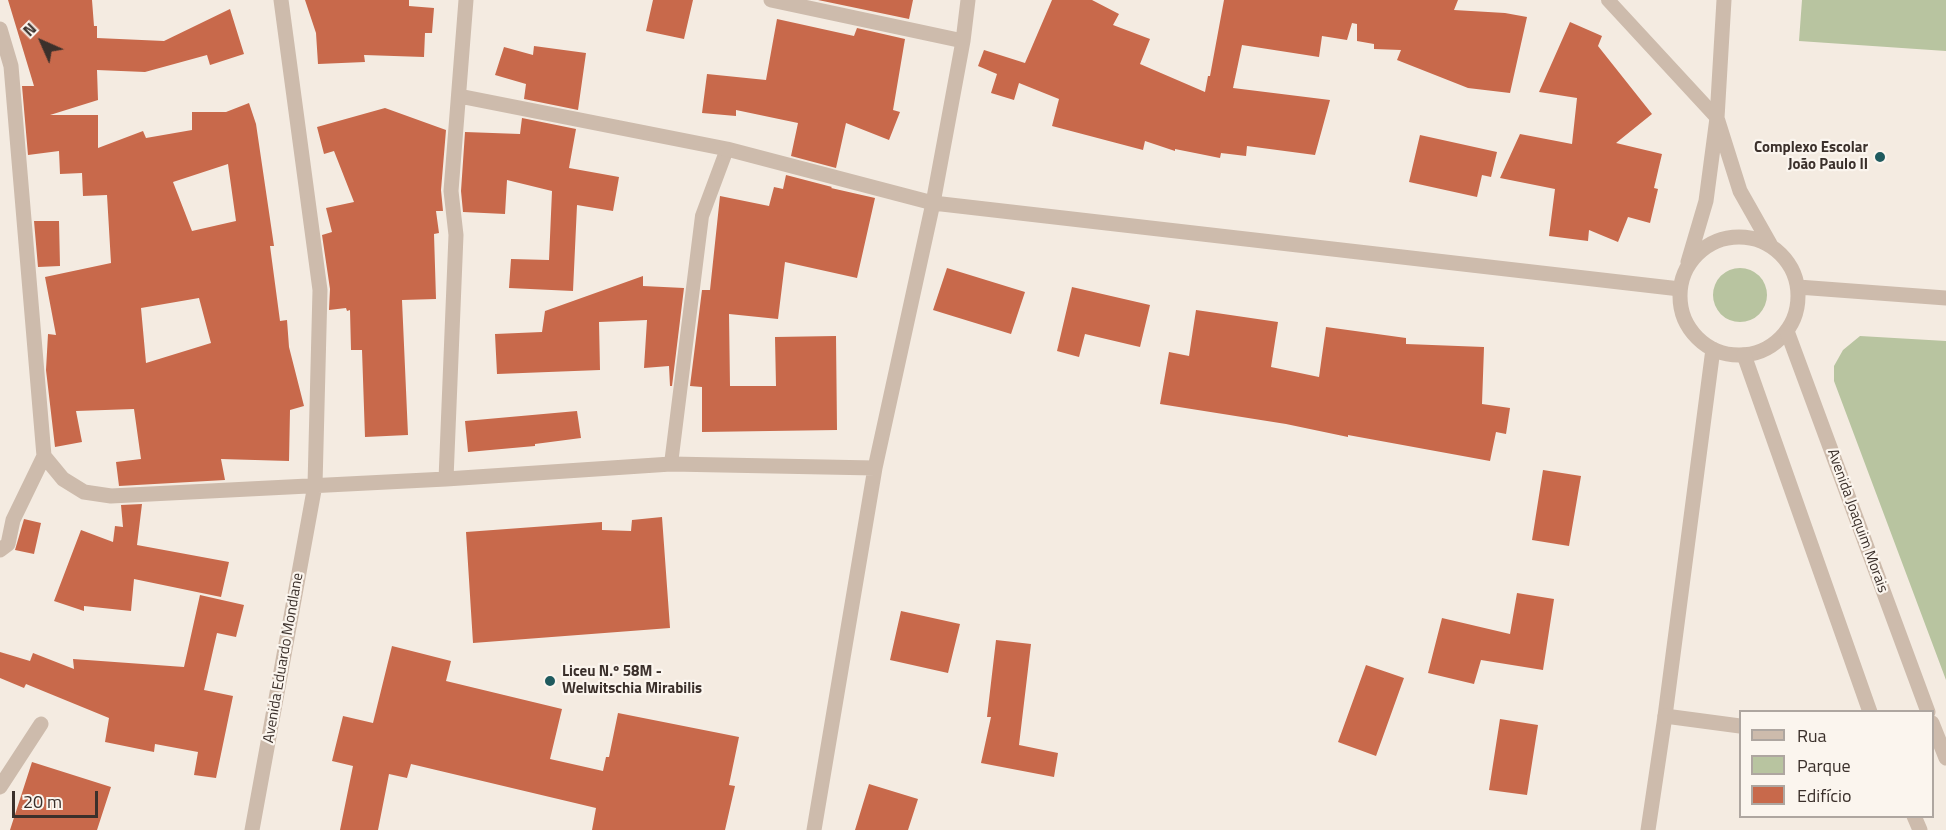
<!DOCTYPE html>
<meta charset="utf-8">
<style>
body{margin:0}
#map{position:relative;width:1946px;height:830px;overflow:hidden;background:#f4ebe1;font-family:"Titillium Web",sans-serif}
canvas{display:block}
.legend{position:absolute;left:1739px;top:710px;width:195px;height:108px;box-sizing:border-box;background:#fbf5ee;border:2px solid #aea6a0;margin:0;padding:8px 10px;list-style:none;font-size:18px;color:#3b302b}
.legend li{display:flex;align-items:center;gap:12px;height:30px}
.legend b{width:30px;border:2px solid #aea6a0}
.north{position:absolute;left:12px;top:12px;width:60px;height:60px;-webkit-text-stroke:4px #fbf5ee;paint-order:stroke;rotate:315deg;font-size:16px;font-weight:700;line-height:24px;text-align:center;color:#3b302b}
.north::after{content:'';display:block;margin:auto;width:21px;height:27px;background:#3b302b;clip-path:polygon(50% 0,100% 100%,50% 72%,0 100%)}
.scale{position:absolute;left:12px;top:791px;width:86px;height:27px;box-sizing:border-box;border:3px solid #3b302b;border-top:0;padding-left:8px;font-size:18px;line-height:21px;white-space:nowrap;color:#3b302b;-webkit-text-stroke:4px #fbf5ee;paint-order:stroke}
</style>
<div id="map">
<canvas width="1946" height="830"></canvas>
<ul class="legend">
<li><b style="height:8px;background:#cdbbac"></b>Rua</li>
<li><b style="height:16px;background:#b8c4a0"></b>Parque</li>
<li><b style="height:16px;background:#c8694b"></b>Edifício</li>
</ul>
<div class="north">N</div>
<div class="scale">20 m</div>
</div>
<script>
const ctx = document.querySelector('canvas').getContext('2d');
ctx.lineJoin = 'round';
function fillPath(path, color) { ctx.fillStyle = color; ctx.fill(path, 'evenodd'); }
const toPath = rows => new Path2D(rows.map(r => 'M' + r).join(''));
function trace(path, color, width, dash) { ctx.strokeStyle = color; ctx.lineWidth = width; ctx.lineCap = dash ? 'butt' : 'round'; ctx.setLineDash(dash || []); ctx.stroke(path); }
function drawText(font, color, halo, rows, align = 'center') {
  ctx.font = font + ' "Titillium Web",sans-serif'; ctx.lineWidth = 4.5; ctx.setLineDash([]); ctx.textBaseline = 'middle'; ctx.strokeStyle = halo; ctx.fillStyle = color; for (const [text, x, y, turn = 0] of rows) {
    ctx.save(); ctx.translate(x, y); ctx.rotate((+turn || 0) * Math.PI / 180); ctx.textAlign = isNaN(turn) ? turn : align; if (halo) ctx.strokeText(text, 0, 0); ctx.fillText(text, 0, 0); ctx.restore();
  }
}
fillPath(toPath([
 [1802,0,1946,0,1946,51,1799,41],
 '1713 295a27 27 0 1 1 54 0a27 27 0 1 1-54 0Z',
 [1860,336,1946,341,1946,680,1834,381,1834,366,1843,350]
]), '#b8c4a0');
fillPath(toPath([
 [8,0,92,0,94,26,97,26,97,38,164,41,230,9,244,54,210,65,207,55,145,72,97,70,98,100,50,115,98,115,98,148,143,131,146,138,192,130,192,112,226,112,249,103,256,124,274,246,270,246,280,321,287,320,289,347,304,406,290,410,289,461,221,459,225,480,119,486,116,462,141,459,134,409,76,411,82,442,55,447,46,370,48,334,56,335,45,277,111,263,107,195,83,196,82,173,60,174,59,151,28,155,22,86,34,86],
 [228,164,236,221,192,231,173,182],
 [199,298,211,343,146,363,141,308],
 [305,0,409,0,409,6,434,8,432,33,425,33,424,57,364,55,365,62,318,64,316,33],
 [653,0,693,0,684,39,646,31],
 [818,0,913,0,909,19],
 [1052,0,1092,0,1119,14,1113,25,1150,39,1140,64,1205,92,1208,76,1210,76,1224,0,1458,0,1454,10,1505,13,1527,17,1510,93,1468,88,1397,60,1401,50,1374,49,1374,44,1357,41,1357,24,1352,23,1347,40,1322,36,1319,57,1242,45,1233,88,1330,100,1315,155,1247,146,1246,156,1221,153,1220,158,1175,149,1175,151,1145,141,1143,150,1052,126,1059,99,1019,83,1014,100,991,93,997,74,978,66,984,50,1025,63],
 [777,19,854,36,857,28,905,39,893,110,900,112,889,140,846,123,836,168,791,156,798,123,736,110,736,116,702,113,707,74,766,80],
 [1570,22,1602,36,1598,46,1652,114,1616,143,1662,154,1654,188,1658,189,1650,223,1628,217,1618,242,1589,230,1588,241,1549,236,1555,189,1500,178,1520,134,1572,144,1577,98,1539,92],
 [534,46,586,53,578,110,524,99,526,84,495,75,504,47,533,55],
 [385,108,446,130,441,190,443,211,436,211,439,233,434,234,436,299,402,300,408,435,365,437,362,350,351,350,350,310,347,311,346,308,329,310,330,289,322,235,332,232,326,208,354,202,334,151,324,154,317,127],
 [522,118,576,129,569,168,619,177,613,211,577,205,573,291,509,288,511,259,549,260,552,191,507,180,505,214,463,212,461,191,465,132,520,134],
 [1420,135,1497,152,1491,177,1482,175,1477,197,1409,182],
 [786,175,832,187,831,188,875,198,857,278,785,262,778,319,729,314,730,386,776,386,775,337,836,336,837,430,702,432,702,387,690,386,702,290,710,290,720,196,769,206,774,187,783,189],
 [34,221,59,221,60,266,38,267],
 [947,268,1025,292,1011,334,933,310],
 [643,276,643,286,684,288,672,386,670,386,669,366,644,368,647,320,599,322,600,370,497,374,495,334,542,332,545,311],
 [1072,287,1150,305,1140,347,1085,334,1079,357,1057,351],
 [1196,310,1278,322,1271,367,1319,377,1326,327,1406,338,1406,344,1484,347,1482,404,1510,408,1506,434,1496,432,1490,461,1348,435,1348,437,1286,424,1160,404,1169,352,1189,356],
 [577,411,581,438,535,444,535,446,468,452,465,421],
 [1543,470,1581,476,1569,546,1532,540],
 [142,504,137,545,229,562,221,597,134,579,131,611,84,606,84,611,54,601,81,530,113,542,115,526,123,527,121,505],
 [662,517,670,628,473,643,466,532,602,522,602,530,631,531,632,520],
 [24,519,41,523,34,554,15,550],
 [1517,593,1554,599,1543,670,1481,660,1474,684,1428,673,1442,618,1510,634],
 [200,595,244,605,236,637,217,633,204,690,233,696,216,778,194,775,198,752,155,744,154,752,105,742,109,718,26,684,24,688,0,678,0,652,30,661,33,653,74,669,73,659,184,667],
 [901,611,960,624,948,673,890,660],
 [996,640,1031,644,1019,745,1058,753,1054,777,981,763,991,717,987,717],
 [392,646,451,661,446,681,562,709,550,759,603,771,606,757,609,757,618,713,739,737,729,785,735,786,725,830,592,830,596,808,411,764,407,778,389,774,378,830,340,830,353,766,332,761,343,716,373,723],
 [1366,665,1404,678,1376,756,1338,742],
 [1500,719,1538,725,1527,795,1489,790],
 [32,762,111,787,97,830,10,830],
 [869,784,918,799,908,830,855,830]
]), '#c8694b');
trace(toPath([
 [1608,0,1717,118],
 [671,464,702,216,727,149]
]), '#cdbbac', 14);
trace(toPath([
 [771,0,963,41],
 [0,29,11,66,44,456,63,479,84,492,111,496,446,479,671,464,875,468],
 [459,96,727,149,933,203,1680,289],
 [1717,118,1724,0],
 '1680 296a59 59 0 1 1 118 0a59 59 0 1 1-118 0Z',
 [1688,262,1706,201,1717,118,1740,191,1770,244],
 [1798,287,1946,298],
 [446,479,456,235,451,191,466,0],
 [0,550,8,544,13,520,44,456],
 [0,787,41,724],
 [252,830,315,485,320,290,281,0],
 [814,830,875,468,933,203,963,41,968,0],
 [1648,830,1665,716,1713,349]
]), '#cdbbac', 15);
trace(toPath([
 [1787,331,1928,712],
 [1744,355,1870,712],
 [1665,716,1740,726],
 [1932,723,1946,758],
 [1914,816,1920,830]
]), '#cdbbac', 15);
for (const [x, y, r, color] of [
 [1880,157,6,"#1f5a5e"],
 [550,681,6,"#1f5a5e"]
]) { const dot = new Path2D(); dot.arc(x, y, r, 0, 2 * Math.PI); ctx.fillStyle = color; ctx.fill(dot); trace(dot, '#fbf5ee', 2); }
drawText('bold 15px', '#3b302b', '#fbf5ee', [
 ["Complexo Escolar",1868,148],
 ["João Paulo II",1868,165],
 ["Liceu N.º 58M -",562,672,"left"],
 ["Welwitschia Mirabilis",562,689,"left"]
], 'right');
drawText('15px', '#3b302b', '#fbf5ee', [
 ["Avenida Joaquim Morais",1857,521,70],
 ["Avenida Eduardo Mondlane",284,658,-80]
]);
</script>
